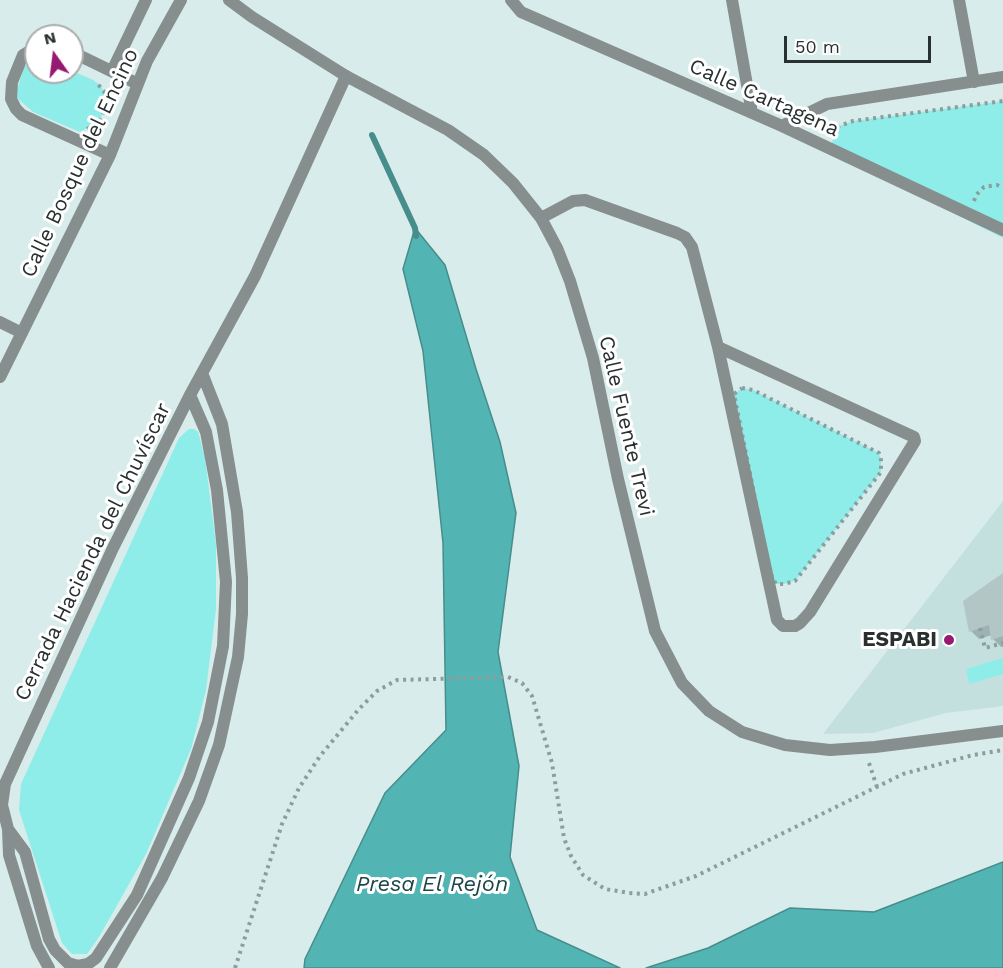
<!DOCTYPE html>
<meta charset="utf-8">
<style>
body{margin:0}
#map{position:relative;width:1003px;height:968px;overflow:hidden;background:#d8eceb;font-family:"Work Sans",sans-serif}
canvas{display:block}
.north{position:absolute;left:24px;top:24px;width:60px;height:60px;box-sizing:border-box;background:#fff;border:2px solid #a9adac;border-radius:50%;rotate:346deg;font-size:16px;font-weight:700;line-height:24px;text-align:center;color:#293130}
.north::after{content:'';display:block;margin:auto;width:21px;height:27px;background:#971a72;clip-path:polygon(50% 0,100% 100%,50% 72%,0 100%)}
.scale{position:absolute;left:784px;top:36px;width:147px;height:27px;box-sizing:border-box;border:3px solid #293130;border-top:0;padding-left:8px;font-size:18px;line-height:21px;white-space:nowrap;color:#293130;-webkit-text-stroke:4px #fff;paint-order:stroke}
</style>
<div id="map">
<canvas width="1003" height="968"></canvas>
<div class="north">N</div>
<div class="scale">50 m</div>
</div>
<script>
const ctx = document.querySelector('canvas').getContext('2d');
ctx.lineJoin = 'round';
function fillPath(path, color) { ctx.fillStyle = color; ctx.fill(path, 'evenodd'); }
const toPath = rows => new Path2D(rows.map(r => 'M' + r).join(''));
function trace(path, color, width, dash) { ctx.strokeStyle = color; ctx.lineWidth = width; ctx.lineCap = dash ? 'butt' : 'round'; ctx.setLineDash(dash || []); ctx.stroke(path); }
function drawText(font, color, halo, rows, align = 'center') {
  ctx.font = font + ' "Work Sans",sans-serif'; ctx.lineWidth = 6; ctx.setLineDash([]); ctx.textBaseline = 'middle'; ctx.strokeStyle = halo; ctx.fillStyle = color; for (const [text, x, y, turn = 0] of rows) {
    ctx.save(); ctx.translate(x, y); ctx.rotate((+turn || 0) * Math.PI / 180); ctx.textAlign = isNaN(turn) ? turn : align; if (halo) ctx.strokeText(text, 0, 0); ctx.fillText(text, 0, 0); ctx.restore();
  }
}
fillPath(toPath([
 [1003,501,1003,706,946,713,873,733,823,734]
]), '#c3e0df');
fillPath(toPath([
 [36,60,36,72,72,71,93,80,100,85,106,94,107,104,99,122,80,132,33,112,15,96,24,67],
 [1003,101,1003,238,837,155,832,142,839,126,853,121],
 [742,388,753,390,879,453,881,460,881,472,795,581,784,584,776,584,770,573,734,394],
 [189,429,194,429,198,432,200,439,205,458,216,544,216,609,206,690,191,749,146,854,99,937,87,954,72,954,62,943,19,810,21,784,179,438],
 [1003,658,1003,674,969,684,966,669]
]), '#8eece9');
const water = toPath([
 [415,228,445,265,476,369,500,442,516,513,498,652,519,766,510,857,537,930,620,968,304,968,305,959,385,793,446,730,443,543,423,351,403,269,415,228],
 [1003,862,1003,968,646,968,708,948,790,908,874,912,1003,862]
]);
fillPath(water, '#52b5b3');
trace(water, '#468d8c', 1.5);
fillPath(toPath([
 [1003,575,1003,647,1001,647,993,639,992,635,979,639,971,631]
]), '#0003');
trace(toPath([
 [372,135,415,228,416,236]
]), '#468d8c', 6);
fillPath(toPath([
 [1003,573,1003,636,991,640,989,625,969,632,963,601]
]), '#b2c6c5');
trace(toPath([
 [87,129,99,122,107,104,106,94,97,83],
 [835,135,839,126,853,121,1003,101],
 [974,201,976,195,984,187,997,185,1003,188],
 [742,388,753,390,879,453,881,460,881,472,795,581,784,584,776,584,770,573,734,394,742,388],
 [980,628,985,648,1003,643],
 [869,763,877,787],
 [235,968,282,824,299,788,320,756,359,709,377,691,397,680,508,677,522,683,532,696,552,763,564,838,571,856,583,875,605,889,629,893,645,894,696,876,903,774,973,755,1003,750]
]), '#8e9d9c', 4, [3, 4.5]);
trace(toPath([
 [511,0,521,12,782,126,1003,230],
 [732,0,752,113],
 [959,0,974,82],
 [36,47,23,55,12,82,11,99,16,109,22,115,110,155],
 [72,52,138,84],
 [112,71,146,0],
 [782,126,827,104,1003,77],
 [541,218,573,201,585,200,677,233,685,237,692,247,718,347,777,620,783,626,795,626,800,623,810,612,915,441,914,437,718,347],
 [0,322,22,333],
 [0,377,110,155,147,61,181,0],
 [8,829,25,852,49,939,55,950,68,963,78,966,88,964,96,958,137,895,189,778,208,722,223,646,226,582,217,490,206,432,190,395],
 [49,968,37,946,9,855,8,829,2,805,5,784,113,548,190,395,255,276,346,76],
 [110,968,162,878,199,801,219,745,238,657,242,614,242,578,237,512,222,424,202,373]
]), '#868e8e', 12);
trace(toPath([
 [229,0,252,17,346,76,448,130,484,155,513,183,541,218,557,248,570,281,593,358,618,479,655,631,682,683,709,711,742,732,785,745,830,750,875,747,1003,731]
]), '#868e8e', 12);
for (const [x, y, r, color] of [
 [949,640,6,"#971a72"]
]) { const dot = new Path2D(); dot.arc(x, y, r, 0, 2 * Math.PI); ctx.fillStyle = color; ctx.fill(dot); trace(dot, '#fff', 2); }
drawText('21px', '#293130', '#fff', [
 ["Calle Cartagena",764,98,24],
 ["Calle Bosque del Encino",80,163,-65],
 ["Calle Fuente Trevi",626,426,77],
 ["Cerrada Hacienda del Chuvíscar",93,552,-64]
]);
drawText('bold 21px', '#293130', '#fff', [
 ["ESPABI",937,640]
], 'right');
drawText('italic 22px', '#1b4847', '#fff', [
 ["Presa El Rejón",432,885]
]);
</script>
